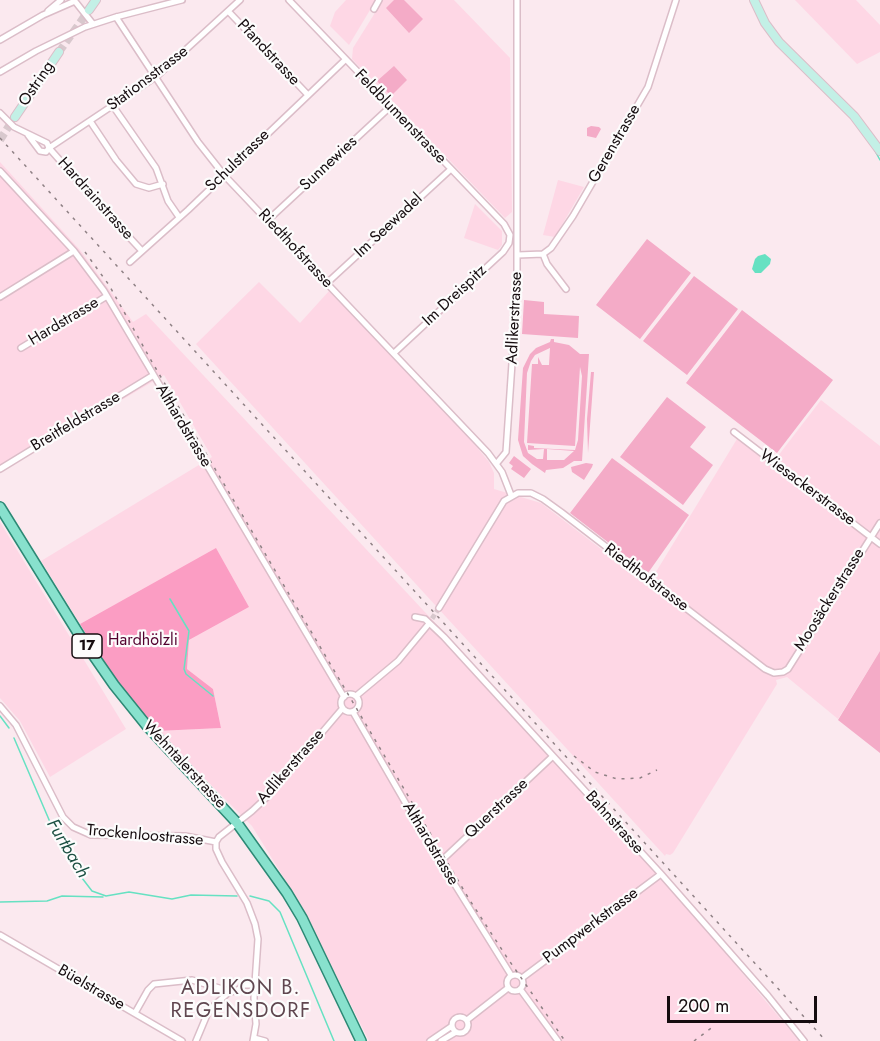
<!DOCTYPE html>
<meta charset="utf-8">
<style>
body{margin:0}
#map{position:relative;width:880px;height:1041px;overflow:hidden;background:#fbe9ef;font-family:Jost,sans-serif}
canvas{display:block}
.scale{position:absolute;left:667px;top:996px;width:150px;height:27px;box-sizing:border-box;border:3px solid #150c0f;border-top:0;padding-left:8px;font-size:18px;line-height:21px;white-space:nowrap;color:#150c0f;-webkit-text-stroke:4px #fcfcfc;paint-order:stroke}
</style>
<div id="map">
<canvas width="880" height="1041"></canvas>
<div class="scale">200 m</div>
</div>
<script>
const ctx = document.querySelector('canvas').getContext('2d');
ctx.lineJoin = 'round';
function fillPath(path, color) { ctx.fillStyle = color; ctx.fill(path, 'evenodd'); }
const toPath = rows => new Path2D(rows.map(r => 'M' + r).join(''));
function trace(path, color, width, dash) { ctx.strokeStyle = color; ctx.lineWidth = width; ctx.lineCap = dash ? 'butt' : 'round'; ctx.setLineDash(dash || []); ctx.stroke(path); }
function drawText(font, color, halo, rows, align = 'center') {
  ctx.font = font + ' Jost,sans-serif'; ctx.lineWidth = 4.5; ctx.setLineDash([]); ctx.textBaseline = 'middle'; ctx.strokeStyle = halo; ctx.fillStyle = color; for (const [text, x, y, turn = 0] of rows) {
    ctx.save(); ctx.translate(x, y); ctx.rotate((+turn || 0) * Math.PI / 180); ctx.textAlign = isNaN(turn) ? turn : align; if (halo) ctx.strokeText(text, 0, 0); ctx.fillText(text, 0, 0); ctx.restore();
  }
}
fillPath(toPath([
 [346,0,376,0,349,45,330,26,335,12],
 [383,0,454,0,510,58,512,212,505,218,352,59,353,48],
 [795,0,856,0,880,25,880,52,857,64],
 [0,162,80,250,133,322,146,314,452,641,671,881,718,944,799,1041,369,1041,303,909,252,826,157,731,221,728,213,689,187,669,189,640,249,607,179,569,80,624,41,561,212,457,164,375,0,472],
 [558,180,584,187,555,237,543,235],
 [475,204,502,231,502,245,498,250,464,238],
 [259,282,300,323,329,291,457,423,489,462,494,473,494,489,541,503,648,585,737,439,771,465,821,400,880,446,880,651,838,719,787,677,776,680,777,684,673,853,670,855,666,854,665,856,196,344],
 [0,522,126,729,50,777,20,721,0,698]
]), '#fed7e5');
fillPath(toPath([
 [394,0,404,0,423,19,409,33,386,8],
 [394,66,407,80,391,96,377,81],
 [591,126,599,127,601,129,596,138,587,136,587,128],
 [647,239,691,273,640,339,596,305],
 [694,276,738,309,687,375,643,341],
 [524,300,544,302,544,314,579,316,578,338,522,334],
 [742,310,833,380,777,453,686,383],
 [551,339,554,339,554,342,569,345,580,354,589,354,582,461,574,461,563,468,546,470,545,473,532,464,523,456,518,440,523,368,530,354,536,348,550,342],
 [550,348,549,365,542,365,538,357,538,364,532,364,527,443,575,446,580,367,582,376,578,440,575,450,534,448,534,446,528,445,528,450,544,449,543,459,537,459,528,453,524,442,527,373,531,361,535,355],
 [547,449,574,451,564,460,547,460],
 [591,372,594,372,588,453,587,419],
 [667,397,706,427,690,447,713,465,683,505,620,457],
 [514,456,531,469,524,478,511,469,513,466,509,463],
 [612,458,689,515,648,573,570,513],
 [586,463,593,464,592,467,584,480,572,472,571,467],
 [880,651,880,753,838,720]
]), '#f4abc7');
fillPath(toPath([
 [216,548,249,607,189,640,187,669,213,689,221,728,157,731,106,667,80,624]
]), '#fb9dc3');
fillPath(toPath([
 [765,254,771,259,770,264,761,273,755,273,752,269,755,259,758,256]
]), '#66e1c2');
trace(toPath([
 [874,149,880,160],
 [170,599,189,631,184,669,186,674,213,696],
 [0,716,9,728],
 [14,738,50,822,61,833,82,878,92,891,106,896,129,892,172,899,191,895,237,896],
 [250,896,269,901,280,912,334,1041],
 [0,902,47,901,62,896,103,897]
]), '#66e1c2', 1.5);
trace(toPath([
 [428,625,439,608]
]), '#d8c8cd', 5, [5, 2.5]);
trace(toPath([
 [59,52,89,10],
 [0,140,14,118]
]), '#d8c8cd', 8, [8, 4]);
const street = toPath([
 [74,0,93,24],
 [289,0,504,224,510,235,509,243,503,252,394,353],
 [374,9,379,0],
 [48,11,61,0],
 [228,11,308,95],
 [116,17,198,142,224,175,488,453,502,472,511,495],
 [0,40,43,15,75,1],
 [0,72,36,51,85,27,116,17,182,0],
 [113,106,156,168,168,201,179,217],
 [0,113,14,127,47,143,49,148,93,198,142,251],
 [90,121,116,160,136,184,149,188,163,184],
 [28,135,40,151,46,152,49,148,157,76,240,0],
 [0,171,74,251,104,291,344,697],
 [267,221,390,107],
 [543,254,547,264,566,289],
 [518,255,543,254,551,248,573,216,648,87,676,0],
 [130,262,188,210,345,60],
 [327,283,451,169],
 [0,297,74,251],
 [21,348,107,296],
 [734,432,880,544],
 [497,463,506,452,517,289,517,0],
 [0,469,152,376],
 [439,608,504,501,518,493,531,493,543,499,561,512,765,669,774,673,783,672,788,669,880,523],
 [415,617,425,619,444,637,661,874,768,996,804,1041],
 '341 703a9 9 0 1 1 18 0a9 9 0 1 1-18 0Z',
 [356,696,398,661,427,626],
 [0,706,16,725,63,817,73,827,91,835,185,836,216,842],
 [353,712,424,835,511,975],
 [440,862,553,756],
 [0,935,182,1041],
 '507 983a8 8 0 1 1 16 0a8 8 0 1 1-16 0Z',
 [522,978,661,874],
 [520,989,558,1041],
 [135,1013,148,990,154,984,192,980,226,990,228,993],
 '452 1025a8 8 0 1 1 16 0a8 8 0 1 1-16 0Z',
 [467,1020,508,988],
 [254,1038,265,1041],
 [196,1041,209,1010,228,993,238,990,244,985,255,985],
 [253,1041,256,1024,254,998,258,939,255,924,247,903,222,862,216,849,216,842,219,837,252,811,268,796,342,709],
 [430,1041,452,1026],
 [441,1041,456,1032]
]);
const secondary = toPath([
 [754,0,765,23,779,42,854,116,880,151],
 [89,10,96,0],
 [15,117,59,52]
]);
const primary = toPath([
 [0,507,80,636,114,685,147,726,237,823,287,893,302,918,361,1041]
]);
trace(street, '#dbbdc8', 8);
trace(secondary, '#dbbdc8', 10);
trace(primary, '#2c8975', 12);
trace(street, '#fff', 5);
trace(secondary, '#c3f0e6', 8);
trace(primary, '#88e1cd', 9);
trace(toPath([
 [0,138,826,1041],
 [85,252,109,285,152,362,469,899,506,956,565,1041],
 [574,756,595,772,617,779,640,778,657,770],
 [694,1041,714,1026]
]), '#8f8185', 1.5, [3, 6]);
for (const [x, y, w] of [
 [87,646,30]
]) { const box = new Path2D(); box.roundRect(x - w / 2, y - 12, w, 24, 4.5); ctx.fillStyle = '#fcfcfc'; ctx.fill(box); trace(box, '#150c0f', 1.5); }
drawText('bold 15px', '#150c0f', null, [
 ["17",87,646]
]);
drawText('16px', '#150c0f', '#fcfcfc', [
 ["Pfandstrasse",268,53,47],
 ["Stationsstrasse",148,79,-37],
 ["Ostring",37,84,-56],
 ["Feldblumenstrasse",400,117,46],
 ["Gerenstrasse",615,144,-60],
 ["Schulstrasse",238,161,-44],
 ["Sunnewies",329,164,-43],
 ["Hardrainstrasse",95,199,48],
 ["Im Seewadel",389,226,-43],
 ["Riedthofstrasse",295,249,47],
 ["Im Dreispitz",455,296,-43],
 ["Adlikerstrasse",515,318,-87],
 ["Hardstrasse",64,322,-31],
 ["Breitfeldstrasse",76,422,-31],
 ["Althardstrasse",183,426,59],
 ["Wiesackerstrasse",807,488,37],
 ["Riedthofstrasse",646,578,37],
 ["Moosäckerstrasse",830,600,-58],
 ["Wehntalerstrasse",184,765,47],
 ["Adlikerstrasse",291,767,-49],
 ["Querstrasse",497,809,-43],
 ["Bahnstrasse",614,823,48],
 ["Trockenloostrasse",145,836,5],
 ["Althardstrasse",430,844,59],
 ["Pumpwerkstrasse",591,926,-37],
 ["Büelstrasse",91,988,30]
]);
drawText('16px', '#52002e', '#fcfcfc', [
 ["Hardhölzli",143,641]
]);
drawText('italic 18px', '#1c5043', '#fcfcfc', [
 ["Furtbach",67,849,59]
]);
ctx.letterSpacing = '1.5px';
drawText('20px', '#604750', '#fcfcfc', [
 ["ADLIKON B.",241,989],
 ["REGENSDORF",241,1012]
]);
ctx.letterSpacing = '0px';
</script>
